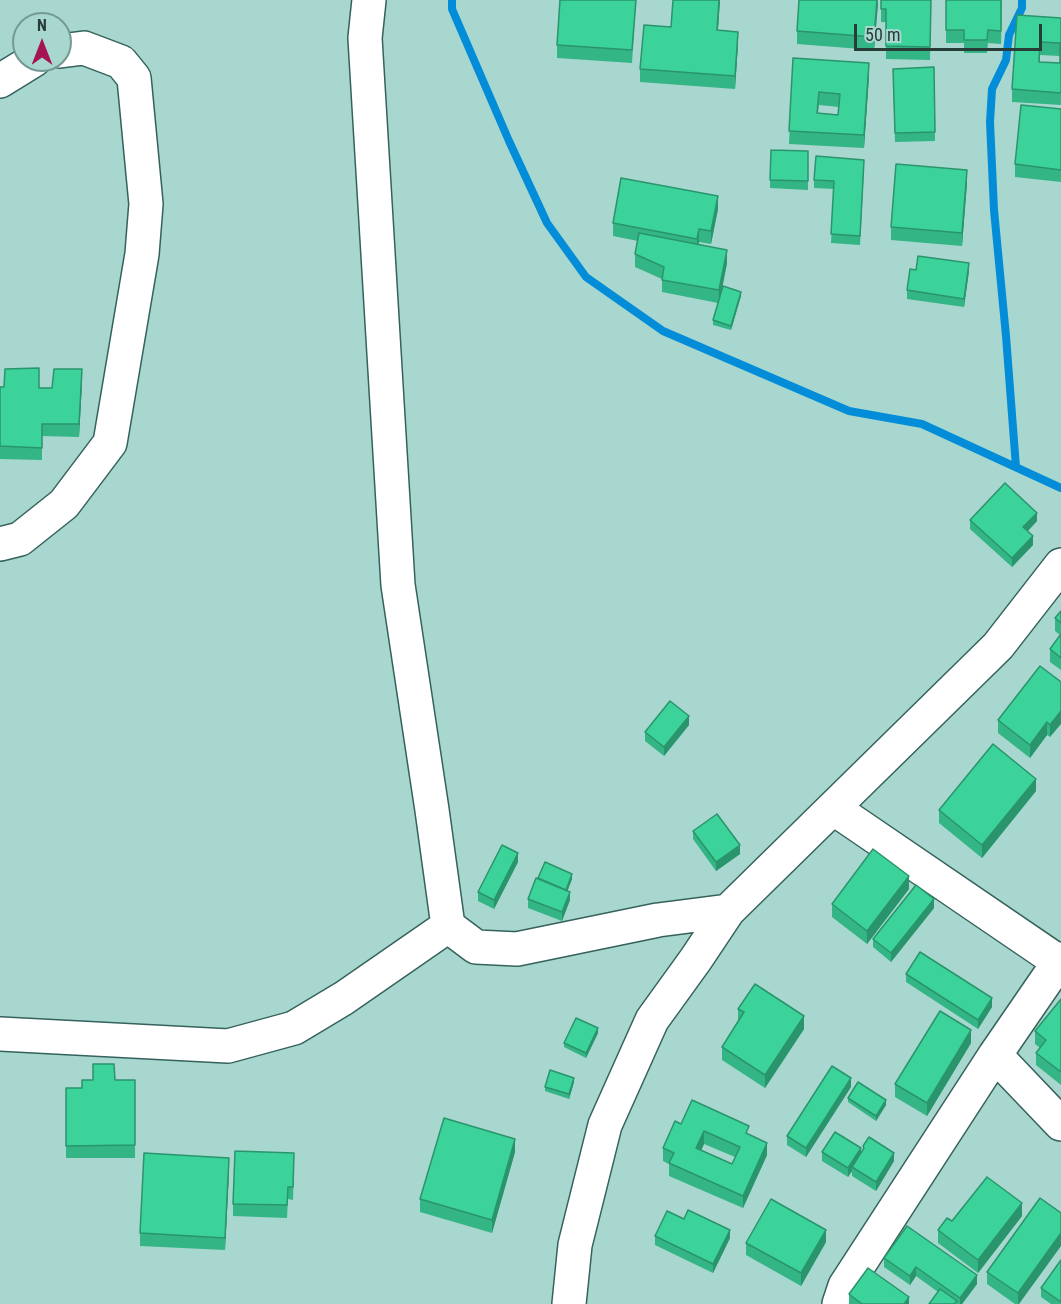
<!DOCTYPE html>
<style>
body{margin:0}
#map{position:relative;width:1061px;height:1304px;overflow:hidden;background:#a7d7cf;font-family:"Roboto Condensed",sans-serif}
canvas{display:block}
.north{position:absolute;left:12px;top:12px;width:60px;height:60px;box-sizing:border-box;background:#a7d7cf;border:2px solid #749993;border-radius:50%;rotate:0deg;font-size:16px;font-weight:700;line-height:24px;text-align:center;color:#283c38}
.north::after{content:'';display:block;margin:auto;width:21px;height:27px;background:#a51352;clip-path:polygon(50% 0,100% 100%,50% 72%,0 100%)}
.scale{position:absolute;left:854px;top:24px;width:188px;height:27px;box-sizing:border-box;border:3px solid #283c38;border-top:0;padding-left:8px;font-size:18px;line-height:21px;white-space:nowrap;color:#283c38;-webkit-text-stroke:4px #a7d7cf;paint-order:stroke}
</style>
<div id="map">
<canvas width="1061" height="1304"></canvas>
<div class="north">N</div>
<div class="scale">50 m</div>
</div>
<script>
const ctx = document.querySelector('canvas').getContext('2d');
ctx.lineJoin = 'round';
const toPath = rows => new Path2D(rows.map(r => 'M' + r).join(''));
function trace(path, color, width, dash) { ctx.strokeStyle = color; ctx.lineWidth = width; ctx.lineCap = dash ? 'butt' : 'round'; ctx.setLineDash(dash || []); ctx.stroke(path); }
function fillPath(path, color) { ctx.fillStyle = color; ctx.fill(path, 'evenodd'); }
trace(toPath([
 [452,0,452,9,509,141,547,223,586,277,663,331,849,411,922,424,1061,488],
 [1016,467,1006,336,994,210,990,122,992,89,1006,60,1009,35,1022,8,1022,0]
]), '#038dd8', 8);
const minor = toPath([
 [369,0,365,38,398,585,432,810,448,926,476,947,517,949,658,920,728,911],
 [0,81,34,60],
 [0,544,20,539,64,504,110,443,142,254,146,204,134,78,121,62,84,48,60,51],
 [833,808,1059,962],
 [0,1034,228,1046,294,1028,344,998,448,926],
 [995,1055,1061,1124],
 [569,1304,575,1245,605,1125,652,1020,696,959,728,911,998,646,1061,565],
 [839,1304,845,1286,995,1055,1061,959]
]);
trace(minor, '#35625c', 36);
trace(minor, '#fff', 33);
fillPath(toPath([
 [636,0,632,63,557,58,557,45],
 [673,0,720,0,718,30,738,44,735,89,640,82,640,69,671,27],
 [878,0,874,50,797,44,797,31],
 [881,0,931,0,930,60,886,59,886,22,881,22],
 [946,0,1002,0,1001,44,988,43,987,53,964,53,964,43,946,43],
 [1017,15,1061,18,1061,105,1012,102,1012,89],
 [1040,55,1060,56,1060,63,1040,62],
 [793,58,869,76,864,148,789,144],
 [819,105,839,107,838,115,818,113],
 [934,67,935,141,895,142,893,69],
 [1061,109,1061,182,1015,177,1015,164],
 [771,150,808,151,808,190,770,188],
 [864,168,860,245,831,243,834,189,814,188,814,180],
 [967,183,962,246,891,240,891,227],
 [718,209,711,244,699,242,698,244,727,263,721,295,741,296,731,330,713,325,713,320,718,303,662,292,662,279,635,267,635,254,638,241,613,236,613,223],
 [916,270,969,271,964,307,907,299,907,290],
 [82,382,79,437,42,436,42,460,0,459,0,387,52,388],
 [970,520,1037,521,1028,531,1033,545,1012,567,970,529],
 [1055,618,1061,623,1061,670,1050,662,1050,649,1060,635,1055,631],
 [1061,682,1050,737,1047,735,1030,758,998,733,998,720],
 [689,725,664,756,645,741,645,732],
 [1036,791,982,858,939,823,939,810],
 [693,831,740,854,716,871,693,839],
 [518,862,494,909,478,901,478,892],
 [538,879,572,879,567,891,570,900,562,921,528,908,528,899],
 [909,889,867,944,832,917,832,904],
 [934,908,891,962,873,947,873,939],
 [906,974,992,1007,978,1029,906,982],
 [1061,999,1061,1085,1036,1065,1036,1053,1040,1048,1035,1044,1035,1031],
 [738,1009,804,1029,765,1088,722,1060,722,1047,738,1021],
 [598,1033,586,1058,564,1047,564,1043],
 [971,1043,927,1116,895,1097,895,1084],
 [115,1080,135,1080,135,1158,66,1158,66,1088,82,1088],
 [574,1082,569,1099,545,1091,545,1087],
 [851,1087,806,1157,787,1145,787,1136],
 [848,1098,886,1105,876,1121,848,1102],
 [681,1124,749,1135,767,1155,743,1208,669,1176,669,1164,663,1161,663,1148],
 [704,1144,735,1157,732,1164,701,1151],
 [863,1146,894,1161,876,1191,852,1176,852,1171,848,1177,822,1161,822,1152,861,1153,863,1150],
 [515,1152,492,1233,420,1212,420,1199],
 [294,1166,293,1200,288,1199,287,1218,233,1216,233,1204],
 [229,1171,225,1250,140,1246,140,1233],
 [1040,1198,1019,1304,1015,1304,987,1284,987,1272],
 [1022,1216,978,1273,938,1243,938,1230,952,1221],
 [684,1219,730,1238,713,1273,655,1245,655,1236],
 [826,1242,801,1286,746,1255,746,1243],
 [884,1258,977,1284,962,1304,929,1304,938,1292,916,1276,910,1285,884,1267],
 [1061,1260,1061,1304,1051,1304,1041,1297,1041,1288],
 [849,1294,909,1304,849,1304]
]), '#34b585');
fillPath(toPath([
 [719,0,720,0,717,43,717,30],
 [877,0,878,5,874,50,874,37],
 [738,32,738,44,735,89,735,76],
 [869,63,869,76,864,148,864,135],
 [967,170,967,183,962,246,962,233],
 [718,196,718,209,711,244,711,231],
 [699,229,699,242,697,252,697,239],
 [727,250,727,263,719,303,719,290],
 [969,263,969,271,964,307,964,299],
 [741,292,741,296,731,330,731,326],
 [82,369,82,382,79,437,79,424],
 [1037,513,1037,521,1023,536,1023,527],
 [1033,536,1033,545,1012,567,1012,558],
 [1061,711,1061,724,1050,737,1050,725],
 [689,716,689,725,664,756,664,747],
 [1047,722,1047,735,1030,758,1030,745],
 [1036,779,1036,791,982,858,982,845],
 [740,845,740,854,716,871,716,862],
 [518,853,518,862,494,909,494,900],
 [572,874,572,879,566,895,566,890],
 [909,876,909,889,867,944,867,931],
 [570,892,570,900,562,921,562,912],
 [934,899,934,908,891,962,891,953],
 [992,998,992,1007,978,1029,978,1020],
 [804,1016,804,1029,765,1088,765,1075],
 [598,1028,598,1033,586,1058,586,1053],
 [971,1030,971,1043,927,1116,927,1103],
 [574,1078,574,1082,569,1099,569,1094],
 [851,1078,851,1087,806,1157,806,1148],
 [886,1100,886,1105,876,1121,876,1116],
 [704,1131,704,1144,696,1161,696,1148],
 [515,1139,515,1152,492,1233,492,1220],
 [767,1143,767,1155,743,1208,743,1196],
 [861,1148,861,1157,852,1167,852,1171,848,1177,848,1168],
 [894,1153,894,1161,876,1191,876,1182],
 [229,1158,229,1171,225,1250,225,1238],
 [1022,1203,1022,1216,978,1273,978,1260],
 [730,1230,730,1238,713,1273,713,1264],
 [826,1230,826,1242,801,1286,801,1273],
 [1061,1233,1061,1246,1019,1304,1018,1304,1018,1293],
 [916,1267,916,1276,910,1285,910,1276],
 [977,1275,977,1284,962,1304,960,1304,960,1298],
 [909,1297,909,1304,904,1304]
]), '#2a946c');
const building = toPath([
 [560,0,636,0,632,50,557,45,560,0],
 [673,0,719,0,717,30,738,32,735,76,640,69,644,25,671,27,673,0],
 [799,0,877,0,874,37,797,31,799,0],
 [881,0,931,0,930,47,886,46,886,9,881,9,881,0],
 [946,0,1001,0,1001,31,988,30,987,40,964,40,964,30,946,30,946,0],
 [1017,15,1061,18,1061,93,1012,89,1017,15],
 [1040,42,1060,43,1060,63,1039,62,1040,42],
 [793,58,869,63,864,135,789,131,793,58],
 [819,92,840,94,838,115,817,113,819,92],
 [934,67,935,132,895,133,893,69,934,67],
 [1021,105,1061,109,1061,170,1015,164,1021,105],
 [771,150,808,151,808,181,770,180,771,150],
 [816,156,864,160,860,236,831,234,834,181,814,180,816,156],
 [896,164,967,170,962,233,891,227,896,164],
 [621,178,718,196,711,231,699,229,697,239,613,223,621,178],
 [639,233,727,250,719,290,662,280,664,267,635,254,639,233],
 [918,256,969,263,964,299,907,290,910,269,916,270,918,256],
 [723,286,741,292,731,326,713,320,723,286],
 [39,368,39,388,52,388,54,369,82,369,79,424,42,424,42,448,0,446,0,387,4,387,5,369,39,368],
 [1005,483,1037,513,1023,527,1033,536,1012,558,970,520,1005,483],
 [1061,611,1061,623,1055,618,1061,611],
 [1061,634,1061,658,1050,649,1061,634],
 [1040,666,1061,682,1061,711,1050,725,1047,722,1030,745,998,720,1040,666],
 [670,701,689,716,664,747,645,732,670,701],
 [993,744,1036,779,982,845,939,810,993,744],
 [717,814,740,845,716,862,693,831,717,814],
 [502,845,518,853,494,900,478,892,502,845],
 [873,849,909,876,867,931,832,904,873,849],
 [545,862,572,874,566,890,538,878,545,862],
 [536,878,570,892,562,912,528,899,536,878],
 [916,885,934,899,891,953,873,939,916,885],
 [920,952,992,998,978,1020,906,974,920,952],
 [755,984,804,1016,765,1075,722,1047,744,1012,738,1009,755,984],
 [1061,999,1061,1072,1036,1053,1046,1040,1035,1031,1061,999],
 [940,1011,971,1030,927,1103,895,1084,940,1011],
 [576,1018,598,1028,586,1053,564,1043,576,1018],
 [93,1064,114,1064,115,1080,135,1080,135,1145,66,1146,66,1088,82,1088,82,1080,93,1080,93,1064],
 [832,1066,851,1078,806,1148,787,1136,832,1066],
 [550,1070,574,1078,569,1094,545,1087,550,1070],
 [858,1082,886,1100,876,1116,848,1098,858,1082],
 [692,1100,749,1126,746,1133,767,1143,743,1196,669,1163,674,1153,663,1148,675,1121,681,1124,692,1100],
 [704,1131,740,1147,732,1164,696,1148,704,1131],
 [444,1118,515,1139,492,1220,420,1199,444,1118],
 [835,1132,861,1148,848,1168,822,1152,835,1132],
 [869,1137,894,1153,876,1182,852,1167,864,1148,863,1146,869,1137],
 [235,1151,294,1153,293,1187,288,1187,287,1205,233,1204,235,1151],
 [144,1153,229,1158,225,1238,140,1233,144,1153],
 [987,1177,1022,1203,978,1260,938,1230,947,1218,952,1221,987,1177],
 [1040,1198,1061,1213,1061,1233,1018,1293,987,1272,1040,1198],
 [771,1199,826,1230,801,1273,746,1243,771,1199],
 [688,1210,730,1230,713,1264,655,1236,667,1211,684,1219,688,1210],
 [907,1226,977,1275,960,1298,916,1267,910,1276,884,1258,907,1226],
 [1061,1260,1061,1302,1041,1288,1061,1260],
 [868,1268,909,1297,904,1304,862,1304,849,1294,868,1268],
 [940,1289,957,1301,954,1304,929,1304,940,1289]
]);
fillPath(building, '#3cd39b');
trace(building, '#2a946c', 1.5);
</script>
